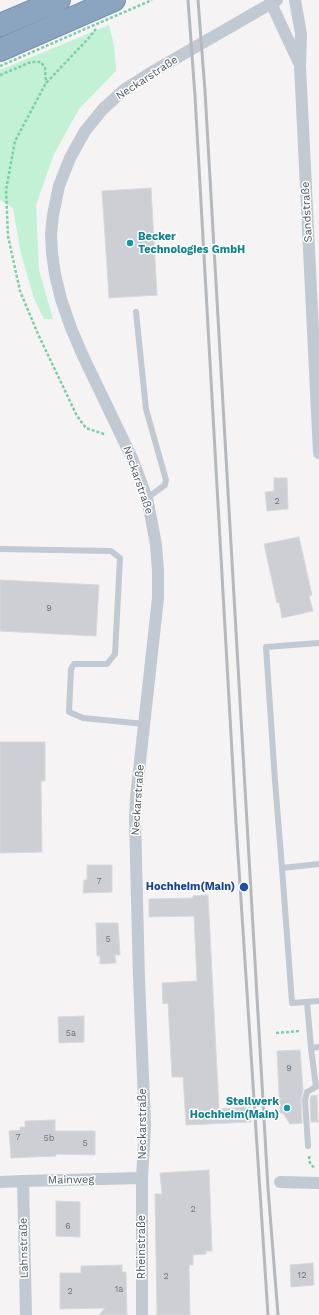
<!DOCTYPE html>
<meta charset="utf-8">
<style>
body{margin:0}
canvas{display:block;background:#f5f3f3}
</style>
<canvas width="319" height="1315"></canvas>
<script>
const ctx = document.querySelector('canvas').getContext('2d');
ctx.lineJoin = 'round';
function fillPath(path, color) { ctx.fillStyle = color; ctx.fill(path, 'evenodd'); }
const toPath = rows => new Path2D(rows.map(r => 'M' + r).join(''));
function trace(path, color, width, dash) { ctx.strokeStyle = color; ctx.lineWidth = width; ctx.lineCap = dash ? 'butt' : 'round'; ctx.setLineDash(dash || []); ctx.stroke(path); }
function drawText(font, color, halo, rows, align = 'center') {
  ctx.font = font + ' "Work Sans",sans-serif'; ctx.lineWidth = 3; ctx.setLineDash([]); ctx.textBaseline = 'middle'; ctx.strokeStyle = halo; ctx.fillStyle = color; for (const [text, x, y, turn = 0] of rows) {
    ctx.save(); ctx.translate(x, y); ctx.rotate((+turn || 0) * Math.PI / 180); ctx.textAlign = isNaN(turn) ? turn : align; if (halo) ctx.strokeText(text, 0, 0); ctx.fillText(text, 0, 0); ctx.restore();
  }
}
fillPath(toPath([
 [109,25,114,45,116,71,79,109,54,154,36,205,39,270,53,319,44,319,34,298,21,254,13,208,0,200,0,70]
]), '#c3f1d5');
const building = toPath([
 [151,188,157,295,109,298,102,191,151,188],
 [274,478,287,478,288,509,267,511,265,492,274,491,274,478],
 [299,537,312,595,309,596,313,611,282,618,279,602,277,603,264,544,299,537],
 [0,580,99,585,96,636,0,631,0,580],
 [0,742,45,742,45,781,41,781,42,852,0,853,0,742],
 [87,865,112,865,112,892,83,893,84,880,87,880,87,865],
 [208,895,219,1109,250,1107,251,1122,186,1125,183,1077,172,1077,168,1003,163,1004,162,983,197,981,194,916,149,917,149,899,193,898,193,896,208,895],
 [96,923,118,923,120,955,115,955,116,963,100,964,100,956,97,956,96,923],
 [84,1016,84,1042,59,1043,58,1017,84,1016],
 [300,1050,303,1090,301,1100,302,1123,290,1124,283,1113,280,1113,277,1051,300,1050],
 [317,1095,318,1122,311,1122,310,1100,311,1096,317,1095],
 [55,1120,55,1131,95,1131,95,1155,56,1154,56,1156,11,1158,9,1131,20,1130,20,1127,25,1127,25,1121,55,1120],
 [209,1170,212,1251,206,1251,206,1254,193,1255,193,1265,189,1265,190,1315,157,1315,155,1194,162,1194,160,1173,209,1170],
 [56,1201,80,1202,80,1237,56,1236,56,1201],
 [313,1263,314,1285,291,1287,290,1265,313,1263],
 [122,1265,122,1272,126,1272,127,1315,99,1315,105,1308,60,1309,60,1273,81,1273,81,1266,122,1265]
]);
fillPath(building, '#cdcfd5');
trace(building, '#d7d9de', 1);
const motorway = toPath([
 [0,25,59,0],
 [0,50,114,0]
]);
trace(motorway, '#7690ad', 24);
trace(toPath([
 [96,29,87,40,46,83,15,141,6,190,8,236,20,291,38,334,77,416,86,428,104,434,106,434],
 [0,75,31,62,41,62,45,68,46,83],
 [276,1033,300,1031],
 [309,1156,310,1163,315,1169]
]), '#7ad0a6', 2.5, [3, 2]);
trace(toPath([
 [136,312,146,409,166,480,165,485,147,498],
 [0,549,111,551,120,558,115,654,107,664,74,664,71,669,69,712,83,718,145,724],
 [319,864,282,868,292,1003,319,1001],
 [282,868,275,781,266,647,319,643],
 [307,1002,311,1048,319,1047],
 [308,1146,305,1100,307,1092,316,1087,311,1048]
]), '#c1cad2', 6);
trace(toPath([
 [295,0,301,34,300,66,319,453],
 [271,3,299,63],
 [23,1181,26,1315],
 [0,1182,23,1181,142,1178],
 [280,1182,319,1183],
 [142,1315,142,1178,145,1126,139,979,135,819,136,798,158,598,158,571,156,545,151,518,147,498,132,458,83,356,71,328,61,299,55,274,52,253,51,234,53,215,59,186,70,158,85,131,103,109,125,89,152,72,277,0]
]), '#c1cad2', 12);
trace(motorway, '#8ba5c1', 22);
trace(toPath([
 [188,0,195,96,236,823,268,1315],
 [198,0,205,91,268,1188,278,1315]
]), '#b5b8bd', 3);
trace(toPath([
 [0,66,152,0]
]), '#7ad0a6', 2.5, [3, 2]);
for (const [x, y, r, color] of [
 [130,243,4,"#0f9aa8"],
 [244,887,5,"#1a4fb4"],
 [287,1108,4,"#0f9aa8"]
]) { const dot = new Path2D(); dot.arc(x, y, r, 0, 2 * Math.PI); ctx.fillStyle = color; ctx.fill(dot); trace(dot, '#fff', 1.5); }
drawText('9px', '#6b747e', null, [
 ["2",277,501],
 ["9",49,608],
 ["7",99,881],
 ["5",108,939],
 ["5a",71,1033],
 ["9",289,1068],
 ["7",18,1137],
 ["5b",49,1138],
 ["5",85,1143],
 ["2",193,1209],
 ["6",68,1226],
 ["12",302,1275],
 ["2",166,1276],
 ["1a",119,1289],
 ["2",70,1291]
]);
drawText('11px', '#4a5661', '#fff', [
 ["Neckarstraße",147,78,-33],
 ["Sandstraße",307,212,-93],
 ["Neckarstraße",138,480,71],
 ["Neckarstraße",138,800,-86],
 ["Neckarstraße",143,1124,-90],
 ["Mainweg",71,1180,-1],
 ["Rheinstraße",142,1247,-90],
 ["Lahnstraße",24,1248,-91]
]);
drawText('bold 11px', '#0d838f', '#fff', [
 ["Becker",138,237],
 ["Technologies GmbH",138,250],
 ["Stellwerk",279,1102,"right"],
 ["Hochheim(Main)",279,1115,"right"]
], 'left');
drawText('bold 11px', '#164399', '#fff', [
 ["Hochheim(Main)",235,887]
], 'right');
</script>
